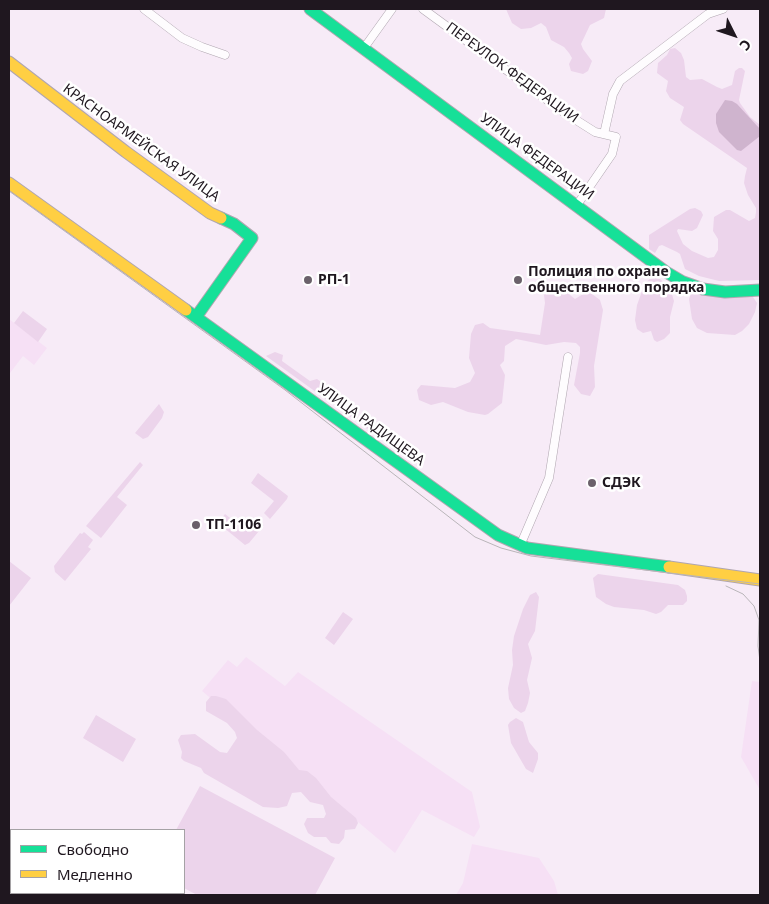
<!DOCTYPE html>
<meta charset="utf-8">
<style>
body{margin:0}
#map{position:relative;width:769px;height:904px;overflow:hidden;background:#f7ebf7;font-family:"Noto Sans",sans-serif}
canvas{display:block}
.frame{position:absolute;inset:0;border:10px solid #1f171f;pointer-events:none}
.legend{position:absolute;left:10px;top:829px;width:175px;height:65px;box-sizing:border-box;background:#fff;border:1px solid #a5a2a5;margin:0;padding:6px 9px;list-style:none;font-size:15px;color:#1f171f}
.legend li{display:flex;align-items:center;gap:10px;height:25px}
.legend b{width:25px;border:1px solid #a5a2a5}
.north{position:absolute;left:709px;top:10px;width:50px;height:50px;-webkit-text-stroke:4px #fff;paint-order:stroke;rotate:131deg;font-size:14px;font-weight:700;line-height:20px;text-align:center;color:#1f171f}
.north::after{content:'';display:block;margin:auto;width:18px;height:22px;background:#1f171f;clip-path:polygon(50% 0,100% 100%,50% 72%,0 100%)}
</style>
<div id="map">
<canvas width="769" height="904"></canvas>
<div class="frame"></div>
<ul class="legend">
<li><b style="height:6px;background:#16e098"></b>Свободно</li>
<li><b style="height:6px;background:#ffcf43"></b>Медленно</li>
</ul>
<div class="north">С</div>
</div>
<script>
const ctx = document.querySelector('canvas').getContext('2d');
ctx.lineJoin = 'round';
function fillPath(path, color) { ctx.fillStyle = color; ctx.fill(path, 'evenodd'); }
const toPath = rows => new Path2D(rows.map(r => 'M' + r).join(''));
function trace(path, color, width, dash) { ctx.strokeStyle = color; ctx.lineWidth = width; ctx.lineCap = dash ? 'butt' : 'round'; ctx.setLineDash(dash || []); ctx.stroke(path); }
function drawText(font, color, halo, rows, align = 'center') {
  ctx.font = font + ' "Noto Sans",sans-serif'; ctx.lineWidth = 5; ctx.setLineDash([]); ctx.textBaseline = 'middle'; ctx.strokeStyle = halo; ctx.fillStyle = color; for (const [text, x, y, turn = 0] of rows) {
    ctx.save(); ctx.translate(x, y); ctx.rotate((+turn || 0) * Math.PI / 180); ctx.textAlign = isNaN(turn) ? turn : align; if (halo) ctx.strokeText(text, 0, 0); ctx.fillText(text, 0, 0); ctx.restore();
  }
}
fillPath(toPath([
 [9,319,47,348,34,365,23,356,10,373],
 [246,657,285,686,298,672,472,792,480,827,474,837,422,810,395,853,202,691,228,660,237,667],
 [752,681,760,682,760,790,741,757],
 [472,844,539,858,554,881,558,895,456,895,463,883]
]), '#f6e0f5');
fillPath(toPath([
 [506,9,606,9,604,18,590,25,581,44,583,49,592,61,588,71,583,74,571,71,569,64,572,58,569,53,564,47,551,40,546,27,541,23,531,28,521,29,512,23],
 [675,48,681,53,684,60,686,77,690,80,702,79,717,87,722,89,732,85,735,71,739,68,742,68,745,71,739,100,740,103,750,117,760,125,760,280,719,281,699,276,685,269,680,254,677,252,662,245,659,246,655,253,649,249,649,235,690,209,695,208,701,211,703,215,697,228,692,231,678,229,677,231,683,244,692,251,708,258,714,257,718,250,718,239,713,231,714,217,726,210,730,210,749,221,755,218,756,212,756,208,748,195,744,183,745,176,747,168,683,124,680,120,684,107,670,98,666,91,668,81,657,73,658,63,667,55,670,49],
 [655,278,660,279,670,288,674,301,670,317,670,333,664,339,657,342,654,340,651,331,643,333,637,329,635,320,637,305,645,283,650,279],
 [560,285,566,288,570,295,575,299,588,291,600,300,603,310,594,366,595,387,590,396,581,394,574,385,580,353,580,347,576,343,564,342,546,345,516,339,505,346,504,361,500,365,505,375,502,403,488,414,485,415,468,412,443,402,431,405,419,400,417,390,421,385,455,388,470,382,475,373,469,358,471,334,475,325,483,323,490,328,540,335,545,303,544,295,547,292,555,292],
 [696,291,753,297,757,303,755,312,749,324,742,331,735,335,707,333,697,328,692,319,689,299,691,294],
 [23,311,47,329,38,342,14,323],
 [275,352,283,355,282,361,310,381,317,379,347,401,347,409,371,426,379,423,382,428,379,434,377,436,266,356],
 [159,404,164,412,162,418,148,437,143,439,135,433],
 [140,462,143,465,117,497,127,505,101,538,86,526],
 [258,473,288,496,287,499,270,519,264,513,274,501,251,483],
 [225,514,248,532,257,521,264,525,249,543,245,545,218,523],
 [84,532,93,540,88,547,91,549,65,581,55,572,54,566,80,533,82,534],
 [9,561,31,578,9,606],
 [598,574,678,585,685,590,687,596,687,601,683,605,668,605,661,612,656,614,644,610,614,607,606,604,596,597,593,578],
 [536,592,539,597,535,631,528,644,532,658,527,680,530,693,528,703,525,711,521,713,514,708,509,699,508,688,513,665,512,650,514,636,523,609,530,595],
 [343,612,353,619,334,645,325,638],
 [211,696,216,696,226,699,257,730,284,752,299,770,307,771,316,778,331,797,356,818,358,823,355,829,345,830,344,838,339,844,331,843,326,837,314,837,308,833,304,824,307,818,324,818,326,814,323,805,310,802,301,792,292,793,287,806,278,808,263,807,204,773,201,768,184,761,181,758,182,752,178,740,181,735,195,734,220,752,227,753,237,738,235,732,227,723,206,711,206,702],
 [96,715,136,739,123,762,83,738],
 [516,718,523,722,529,742,538,753,538,759,533,773,526,769,511,743,508,725,510,722],
 [200,786,335,858,315,895,197,895,184,888,184,830,176,830],
 [9,833,11,835,11,893,144,893,148,895,9,895]
]), '#ecd4eb');
fillPath(toPath([
 [725,100,732,101,737,104,760,129,760,136,741,151,737,150,719,132,716,123,716,114]
]), '#cfb4ce');
const street = toPath([
 [144,9,182,38,202,47,225,55],
 [423,9,565,113,595,132,616,137,612,154,577,205],
 [364,48,392,9],
 [604,134,613,94,620,81,708,14,723,9],
 [520,546,549,478,568,357]
]);
const fast = toPath([
 [310,9,666,272,683,282,703,289,725,292,760,290],
 [186,310,498,535,527,548,669,567],
 [196,317,252,238,234,224,221,218]
]);
const slow = toPath([
 [9,62,126,152,210,213,221,218],
 [9,183,186,310],
 [669,567,760,580]
]);
trace(street, '#b0a6b0', 9);
trace(fast, '#b0a6b0', 13);
trace(slow, '#b0a6b0', 13);
trace(street, '#fefcfe', 8);
trace(fast, '#16e098', 11);
trace(slow, '#ffcf43', 11);
trace(toPath([
 [9,191,285,390,475,537,501,548,531,556,760,584],
 [726,586,743,594,754,606,759,620,758,646,760,661]
]), '#b9b5b9', 1);
for (const [x, y, r, color] of [
 [308,280,5,"#6b616b"],
 [518,280,5,"#6b616b"],
 [592,483,5,"#6b616b"],
 [196,525,5,"#6b616b"]
]) { const dot = new Path2D(); dot.arc(x, y, r, 0, 2 * Math.PI); ctx.fillStyle = color; ctx.fill(dot); trace(dot, '#fff', 2); }
drawText('14px', '#1f171f', '#fff', [
 ["ПЕРЕУЛОК ФЕДЕРАЦИИ",512,73,36],
 ["КРАСНОАРМЕЙСКАЯ УЛИЦА",141,143,36],
 ["УЛИЦА ФЕДЕРАЦИИ",537,157,36],
 ["УЛИЦА РАДИЩЕВА",371,425,36]
]);
drawText('bold 14px', '#1f171f', '#fff', [
 ["Полиция по охране",528,272],
 ["общественного порядка",528,288],
 ["РП-1",318,280],
 ["СДЭК",602,483],
 ["ТП-1106",206,525]
], 'left');
</script>
